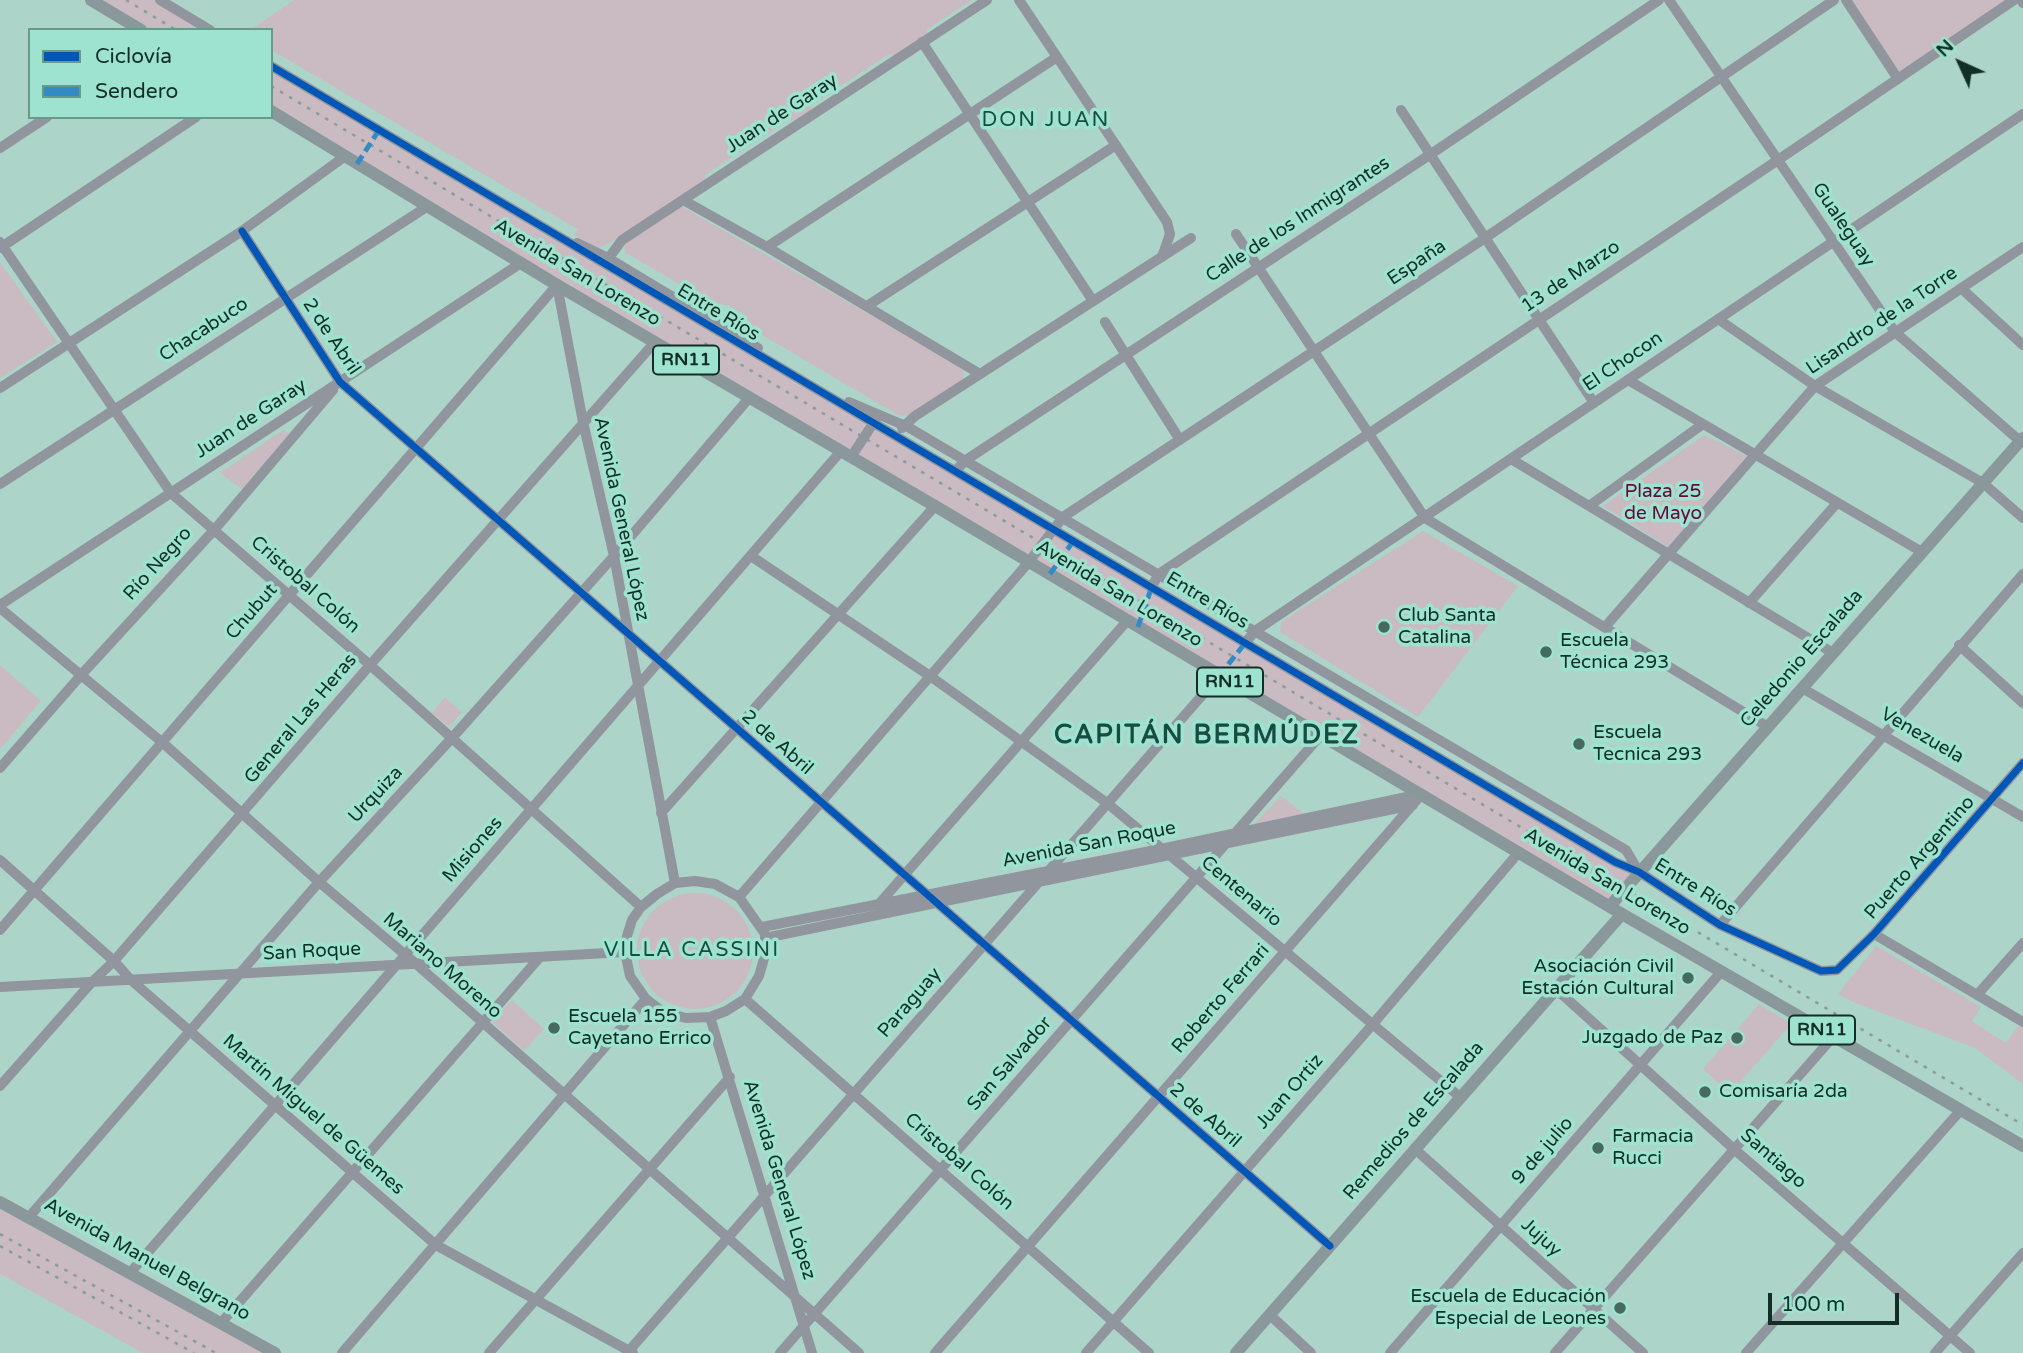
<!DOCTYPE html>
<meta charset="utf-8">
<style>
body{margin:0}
#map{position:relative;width:2023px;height:1353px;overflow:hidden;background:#add4c9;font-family:"Varela Round",sans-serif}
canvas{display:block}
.legend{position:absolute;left:28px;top:28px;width:245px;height:91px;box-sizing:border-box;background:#9ee3cf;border:2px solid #669b8c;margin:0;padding:9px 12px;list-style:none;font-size:21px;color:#122f27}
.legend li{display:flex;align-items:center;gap:14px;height:35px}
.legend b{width:35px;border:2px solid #669b8c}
.north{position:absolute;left:1925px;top:28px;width:70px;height:70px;-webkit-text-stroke:5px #9ee3cf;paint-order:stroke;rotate:315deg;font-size:19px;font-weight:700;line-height:28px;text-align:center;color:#122f27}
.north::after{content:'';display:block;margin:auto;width:24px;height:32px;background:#122f27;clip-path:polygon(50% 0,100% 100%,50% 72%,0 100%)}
.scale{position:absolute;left:1768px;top:1293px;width:131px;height:32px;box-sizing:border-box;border:4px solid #122f27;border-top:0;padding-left:9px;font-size:21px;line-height:24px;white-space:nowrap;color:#122f27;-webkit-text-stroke:5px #9ee3cf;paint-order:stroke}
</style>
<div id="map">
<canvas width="2023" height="1353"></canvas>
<ul class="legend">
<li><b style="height:9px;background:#0057b8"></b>Ciclovía</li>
<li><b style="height:9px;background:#348ac2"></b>Sendero</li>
</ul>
<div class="north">N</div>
<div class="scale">100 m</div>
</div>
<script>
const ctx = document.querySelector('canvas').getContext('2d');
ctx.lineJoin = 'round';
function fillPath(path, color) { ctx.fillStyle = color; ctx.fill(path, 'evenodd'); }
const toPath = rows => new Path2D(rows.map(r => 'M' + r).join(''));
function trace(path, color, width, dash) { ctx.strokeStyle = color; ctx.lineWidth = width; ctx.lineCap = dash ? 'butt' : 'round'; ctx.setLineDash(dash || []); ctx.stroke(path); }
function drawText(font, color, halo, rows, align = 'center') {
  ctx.font = font + ' "Varela Round",sans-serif'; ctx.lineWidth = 7; ctx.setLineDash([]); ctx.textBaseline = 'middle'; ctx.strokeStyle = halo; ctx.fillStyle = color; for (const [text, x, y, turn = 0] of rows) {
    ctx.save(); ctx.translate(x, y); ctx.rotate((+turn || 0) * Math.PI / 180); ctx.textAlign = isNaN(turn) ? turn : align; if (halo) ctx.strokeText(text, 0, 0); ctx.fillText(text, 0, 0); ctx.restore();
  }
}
fillPath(toPath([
 [91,0,160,0,210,30,141,30],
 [294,0,972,0,926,30,928,33,894,56,889,54,812,105,811,110,794,121,789,120,706,174,705,180,613,241,599,248,573,235,579,230,271,50,271,30,250,30],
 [1850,0,2010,0,1900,75],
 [271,66,1639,872,1610,906,271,111],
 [681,206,954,363,964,371,963,382,912,416,898,415,757,332,742,313,727,305,713,304,626,253,624,248,627,241],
 [0,262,57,342,0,378],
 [283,430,289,434,242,489,220,473],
 [1704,435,1747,456,1668,547,1603,506],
 [1423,531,1518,586,1418,717,1280,632,1281,622],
 [0,665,41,701,0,749],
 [445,697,462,712,450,726,446,725,432,713],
 [1281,796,1306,815,1259,826,1254,824],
 '637 951a58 58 0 1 1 116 0a58 58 0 1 1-116 0Z',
 [1876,946,1981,1007,1972,1021,2006,1043,2019,1025,2023,1027,2023,1084,1975,1048,1855,1003,1838,994],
 [512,1000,544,1029,524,1051,492,1022],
 [1759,1004,1791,1024,1730,1094,1703,1069],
 [0,1202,275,1353,143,1353,0,1274]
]), '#cabbc2');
trace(toPath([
 [160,0,210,30],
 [1019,0,1167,222,1170,234,1162,257],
 [1669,0,1895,332,2020,441],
 [1846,0,1898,79],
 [2021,0,2023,3],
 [922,42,1093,301],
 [271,66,1615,862,1639,872,1720,925,1821,971,1837,970,1874,934,2023,763],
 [1401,110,1594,403],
 [0,148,47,117],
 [683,200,767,247,980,374],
 [242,231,340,382,1330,1246],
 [1236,234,1425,518,1768,727],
 [0,242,171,493,370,665,641,907],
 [577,243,608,258,758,348],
 [767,247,1057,57],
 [0,248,196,117],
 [605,263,622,240,987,0],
 [557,285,583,422,614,556,675,883],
 [1961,288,2023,345],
 [867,306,1116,145],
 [1718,319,1815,386,1983,483,2023,518],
 [1105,322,1180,440],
 [1628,380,1922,552],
 [0,388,242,231,344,157],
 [849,402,908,427,1626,850,1639,872],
 [902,428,915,416,1191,238],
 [851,457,876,419],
 [1511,459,1833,653],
 [956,470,966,460,1431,154,1659,0],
 [0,484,428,206],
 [1589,506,1703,424],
 [751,556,930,676,1107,803,1460,1097],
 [1152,586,1159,574,1778,160,2014,0],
 [1749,603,1837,503],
 [0,605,521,263],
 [0,608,163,743,319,882,415,963,859,1353],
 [1605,627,1815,386,2023,247],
 [1246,642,1255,631,2023,114],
 [1959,645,2023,703],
 [1802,688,2023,817],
 [0,768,82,674,215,529,333,390],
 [661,813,935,506],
 [0,860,114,961,131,980,436,1245,633,1353],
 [695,881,715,884,739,897,765,934,765,955,759,976,745,999,726,1011,710,1017,686,1018,663,1012,646,999,630,976,625,952,627,936,632,920,641,907,657,894,675,883,695,881],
 [739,897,1028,563,1063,517,1485,238,1834,0],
 [878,905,1127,621],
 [1720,925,2023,574],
 [762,927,1161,849,1421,794],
 [0,930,557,285],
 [1874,934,2023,1022],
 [765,938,1413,805],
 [0,987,625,952],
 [1556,989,1735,1150,1970,1353],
 [1977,995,2023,943],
 [745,999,1149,1353],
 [710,1017,812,1353],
 [0,1086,92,982,114,961,370,665,655,342],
 [1415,1149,1643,1353],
 [29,1217,319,882,452,738,614,556,750,397],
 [130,1273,841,451],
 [1270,1315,1311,1353],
 [221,1323,540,957],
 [342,1353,646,999],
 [489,1353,730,1077],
 [627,1353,1219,676],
 [780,1353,1321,735],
 [935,1353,1422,794],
 [1086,1353,1373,1024,1519,852],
 [1390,1353,1721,972],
 [1555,1353,1833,1037],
 [1746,1353,1960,1111],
 [1935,1353,2023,1253]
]), '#91959d', 10);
trace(toPath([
 [91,0,141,30],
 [271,111,557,285,935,506,1622,914,2023,1146],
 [1610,906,2023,438],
 [0,1202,275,1353],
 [1236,1353,1622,914]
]), '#8a989c', 12);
trace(toPath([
 [126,0,176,30],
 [271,86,2023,1125],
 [0,1234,216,1353],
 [0,1246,194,1353]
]), '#899b9a', 2.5, [3.5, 7]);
trace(toPath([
 [357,164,379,130],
 [1050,574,1074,540],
 [1138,627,1152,586],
 [1219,676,1246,642]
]), '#348ac2', 5, [10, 5]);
trace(toPath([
 [271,66,1615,862,1639,872,1720,925,1821,971,1837,970,1874,934,2023,763],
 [242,231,340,382,1330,1246]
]), '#0057b8', 7);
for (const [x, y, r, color] of [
 [1384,627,7,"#486960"],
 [1546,652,7,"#486960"],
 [1579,744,7,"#486960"],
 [1688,978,7,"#486960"],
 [554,1028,7,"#486960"],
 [1737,1038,7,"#486960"],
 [1705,1092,7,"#486960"],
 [1598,1148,7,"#486960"],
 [1620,1308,7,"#486960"]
]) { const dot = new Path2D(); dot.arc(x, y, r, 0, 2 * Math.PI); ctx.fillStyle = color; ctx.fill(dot); trace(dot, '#9ee3cf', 2.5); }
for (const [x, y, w] of [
 [686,360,66],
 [1230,682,66],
 [1822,1030,66]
]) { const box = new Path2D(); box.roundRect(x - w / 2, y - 14.5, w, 29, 5); ctx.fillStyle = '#9ee3cf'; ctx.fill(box); trace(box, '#122f27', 2); }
drawText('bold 18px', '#122f27', null, [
 ["RN11",686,360],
 ["RN11",1230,682],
 ["RN11",1822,1030]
]);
drawText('19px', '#122f27', '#9ee3cf', [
 ["Juan de Garay",782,114,-33],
 ["Calle de los Inmigrantes",1298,220,-33],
 ["Gualeguay",1843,225,56],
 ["España",1417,263,-34],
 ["Avenida San Lorenzo",577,273,31],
 ["13 de Marzo",1571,277,-34],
 ["Entre Ríos",718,313,31],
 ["Lisandro de la Torre",1882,321,-34],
 ["Chacabuco",204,330,-33],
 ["2 de Abril",331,337,56],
 ["El Chocon",1623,362,-34],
 ["Juan de Garay",251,419,-33],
 ["Avenida General López",621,519,78],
 ["Río Negro",158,564,-48],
 ["Cristobal Colón",305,585,41],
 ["Avenida San Lorenzo",1119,594,31],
 ["Entre Ríos",1207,601,31],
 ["Chubut",252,612,-49],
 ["Celedonio Escalada",1802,659,-49],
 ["General Las Heras",301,719,-50],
 ["Venezuela",1922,736,30],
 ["2 de Abril",777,743,41],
 ["Urquiza",376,795,-47],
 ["Avenida San Roque",1089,845,-11],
 ["Misiones",473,850,-49],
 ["Puerto Argentino",1920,858,-49],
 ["Avenida San Lorenzo",1607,882,31],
 ["Entre Ríos",1695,888,32],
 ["Centenario",1241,892,40],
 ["San Roque",312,952,-3],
 ["Mariano Moreno",442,966,41],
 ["Roberto Ferrari",1221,999,-49],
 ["Paraguay",910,1003,-49],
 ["San Salvador",1010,1064,-49],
 ["Juan Ortiz",1290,1092,-49],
 ["Martín Miguel de Güemes",313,1115,41],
 ["2 de Abril",1205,1116,41],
 ["Remedios de Escalada",1414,1121,-49],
 ["9 de julio",1543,1151,-49],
 ["Santiago",1773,1159,41],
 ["Cristobal Colón",959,1162,41],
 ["Avenida General López",779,1180,73],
 ["Jujuy",1541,1238,42],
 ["Avenida Manuel Belgrano",147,1260,29]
]);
drawText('19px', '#67073c', '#9ee3cf', [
 ["Plaza 25",1663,492],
 ["de Mayo",1663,514]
]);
drawText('19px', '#122f27', '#9ee3cf', [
 ["Club Santa",1398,616],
 ["Catalina",1398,638],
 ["Escuela",1560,641],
 ["Técnica 293",1560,663],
 ["Escuela",1593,733],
 ["Tecnica 293",1593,755],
 ["Asociación Civil",1674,967,"right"],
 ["Estación Cultural",1674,989,"right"],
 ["Escuela 155",568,1017],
 ["Cayetano Errico",568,1039],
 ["Juzgado de Paz",1723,1038,"right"],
 ["Comisaría 2da",1719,1092],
 ["Farmacia",1612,1137],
 ["Rucci",1612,1159],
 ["Escuela de Educación",1606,1297,"right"],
 ["Especial de Leones",1606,1319,"right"]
], 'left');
ctx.letterSpacing = '2px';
drawText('21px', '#174c40', '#9ee3cf', [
 ["DON JUAN",1046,120],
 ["VILLA CASSINI",692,950]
]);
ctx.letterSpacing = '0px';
ctx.letterSpacing = '2px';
drawText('bold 26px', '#174c40', '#9ee3cf', [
 ["CAPITÁN BERMÚDEZ",1207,736]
]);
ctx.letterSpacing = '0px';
</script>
